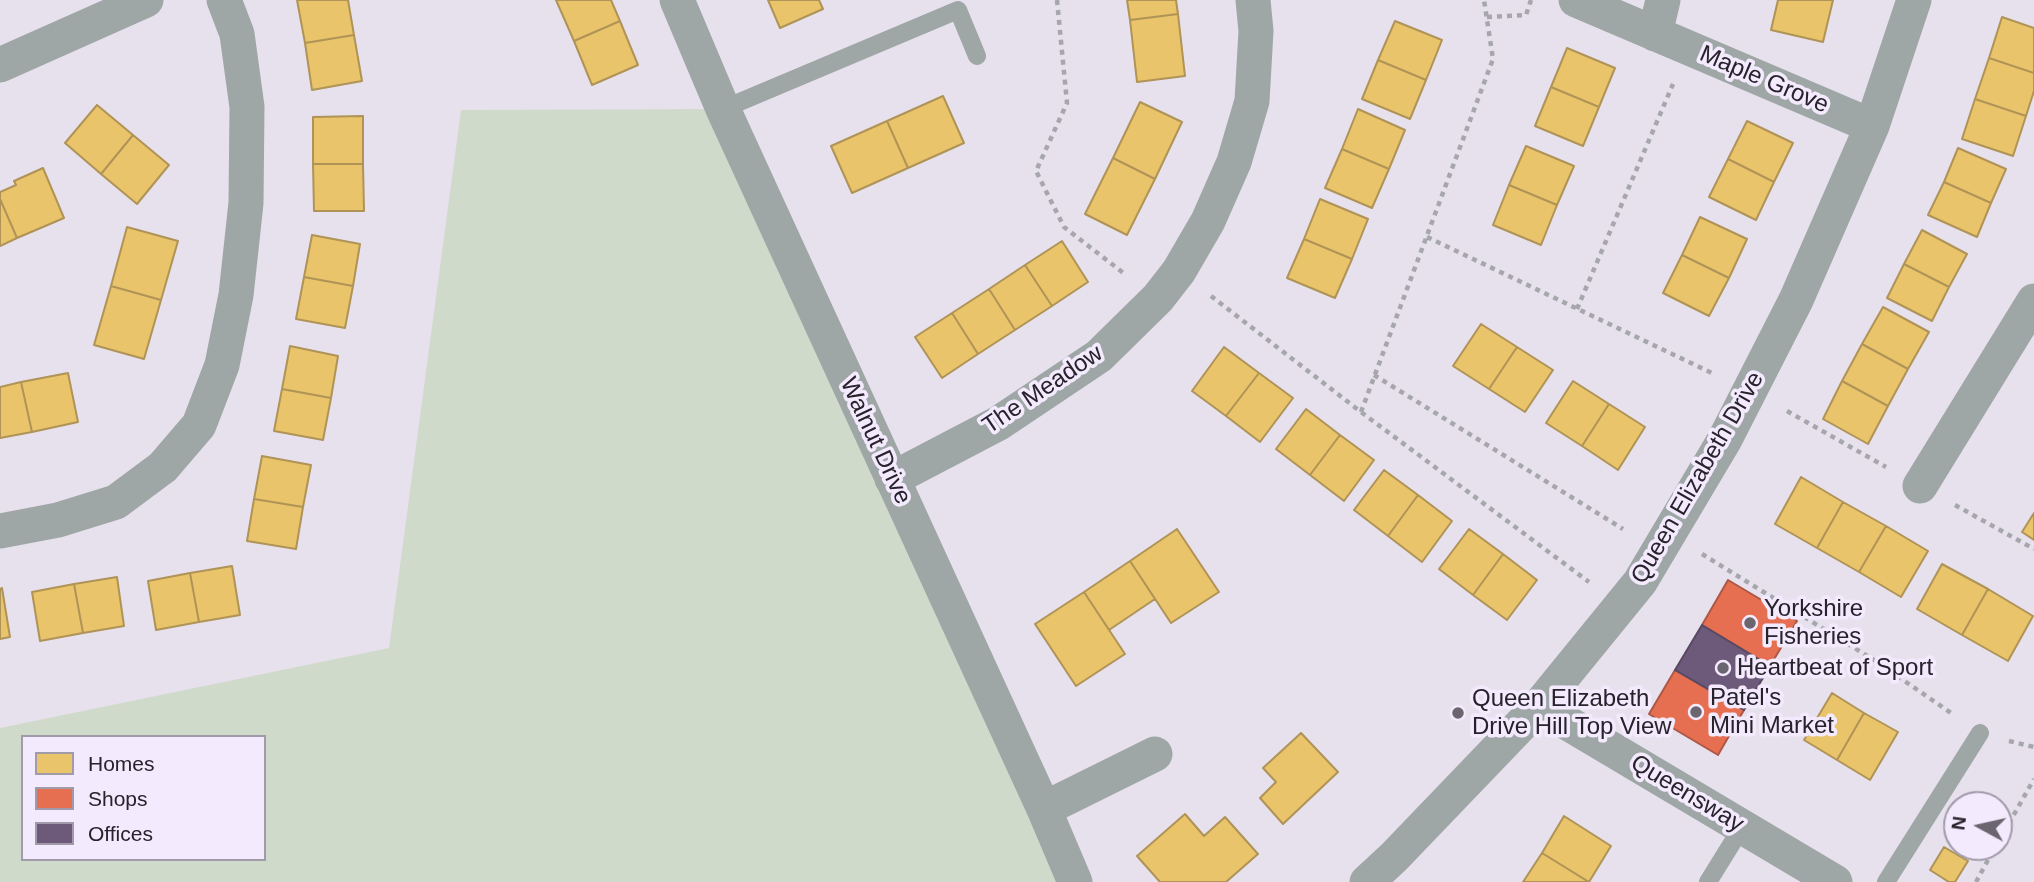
<!DOCTYPE html>
<style>
body{margin:0}
#map{position:relative;width:2034px;height:882px;overflow:hidden;background:#e7e1ed;font-family:Helvetica,sans-serif}
canvas{display:block}
.legend{position:absolute;left:21px;top:735px;width:245px;height:126px;box-sizing:border-box;background:#f3eafd;border:2px solid #a19aa9;margin:0;padding:9px 12px;list-style:none;font-size:21px;color:#27222b}
.legend li{display:flex;align-items:center;gap:14px;height:35px}
.legend b{width:35px;border:2px solid #a19aa9}
.north{position:absolute;left:1943px;top:791px;width:70px;height:70px;box-sizing:border-box;background:#f3eafd;border:2px solid #a19aa9;border-radius:50%;rotate:278deg;font-size:19px;font-weight:700;line-height:28px;text-align:center;color:#27222b}
.north::after{content:'';display:block;margin:auto;width:24px;height:32px;background:#6a656f;clip-path:polygon(50% 0,100% 100%,50% 72%,0 100%)}
</style>
<div id="map">
<canvas width="2034" height="882"></canvas>
<ul class="legend">
<li><b style="height:19px;background:#e9c46a"></b>Homes</li>
<li><b style="height:19px;background:#e76f51"></b>Shops</li>
<li><b style="height:19px;background:#6d597a"></b>Offices</li>
</ul>
<div class="north">N</div>
</div>
<script>
const ctx = document.querySelector('canvas').getContext('2d');
ctx.lineJoin = 'round';
function fillPath(path, color) { ctx.fillStyle = color; ctx.fill(path, 'evenodd'); }
const toPath = rows => new Path2D(rows.map(r => 'M' + r).join(''));
function trace(path, color, width, dash) { ctx.strokeStyle = color; ctx.lineWidth = width; ctx.lineCap = dash ? 'butt' : 'round'; ctx.setLineDash(dash || []); ctx.stroke(path); }
function drawText(font, color, halo, rows, align = 'center') {
  ctx.font = font + ' Helvetica,sans-serif'; ctx.lineWidth = 7; ctx.setLineDash([]); ctx.textBaseline = 'middle'; ctx.strokeStyle = halo; ctx.fillStyle = color; for (const [text, x, y, turn = 0] of rows) {
    ctx.save(); ctx.translate(x, y); ctx.rotate((+turn || 0) * Math.PI / 180); ctx.textAlign = isNaN(turn) ? turn : align; if (halo) ctx.strokeText(text, 0, 0); ctx.fillText(text, 0, 0); ctx.restore();
  }
}
fillPath(toPath([
 [723,109,1075,882,0,882,0,728,389,648,461,110],
 [23,737,264,737,264,859,23,859]
]), '#d0dacb');
const homes = toPath([
 [297,0,348,0,354,35,305,43,297,0],
 [556,0,611,0,620,21,574,41,556,0],
 [768,0,819,0,823,9,780,28,768,0],
 [1127,0,1176,0,1178,14,1130,20,1127,0],
 [1778,0,1833,0,1823,42,1771,30,1778,0],
 [1178,14,1185,76,1137,82,1130,20,1178,14],
 [2002,17,2034,28,2034,73,1989,58,2002,17],
 [620,21,638,65,592,85,574,41,620,21],
 [1395,21,1442,40,1426,80,1378,60,1395,21],
 [354,35,362,81,312,90,305,43,354,35],
 [1567,48,1615,68,1599,107,1551,87,1567,48],
 [1989,58,2034,73,2034,91,2026,116,1975,99,1989,58],
 [1378,60,1426,80,1410,119,1362,99,1378,60],
 [1551,87,1599,107,1583,146,1535,126,1551,87],
 [943,96,964,143,908,168,887,121,943,96],
 [1975,99,2026,116,2013,156,1962,139,1975,99],
 [1140,102,1182,122,1155,179,1113,158,1140,102],
 [97,105,133,135,101,174,65,143,97,105],
 [1358,109,1405,130,1389,169,1342,149,1358,109],
 [363,116,363,164,313,164,313,117,363,116],
 [887,121,908,168,852,193,831,146,887,121],
 [1747,121,1793,143,1774,182,1728,159,1747,121],
 [133,135,169,165,137,204,101,174,133,135],
 [1526,146,1574,166,1557,205,1509,185,1526,146],
 [1958,148,2006,169,1991,203,1944,182,1958,148],
 [1342,149,1389,169,1372,208,1325,188,1342,149],
 [1113,158,1155,179,1127,235,1085,214,1113,158],
 [1728,159,1774,182,1756,220,1709,197,1728,159],
 [313,164,363,164,364,211,314,211,313,164],
 [43,168,64,218,17,238,0,199,0,192,16,185,14,181,43,168],
 [1944,182,1991,203,1977,237,1928,215,1944,182],
 [1509,185,1557,205,1541,245,1493,225,1509,185],
 [0,199,17,238,0,246,0,199],
 [1320,199,1368,219,1352,259,1304,239,1320,199],
 [1700,217,1747,239,1729,278,1682,255,1700,217],
 [127,227,178,241,161,300,111,286,127,227],
 [1922,230,1967,254,1949,287,1904,264,1922,230],
 [312,235,360,244,353,286,304,277,312,235],
 [1304,239,1352,259,1335,298,1287,278,1304,239],
 [1062,241,1088,282,1052,306,1025,265,1062,241],
 [1682,255,1729,278,1709,316,1663,293,1682,255],
 [1904,264,1949,287,1932,321,1887,298,1904,264],
 [1025,265,1052,306,1015,330,989,289,1025,265],
 [304,277,353,286,345,328,296,319,304,277],
 [111,286,161,300,144,359,94,345,111,286],
 [989,289,1015,330,978,354,952,313,989,289],
 [1883,307,1929,332,1908,369,1862,344,1883,307],
 [952,313,978,354,942,378,915,337,952,313],
 [1481,324,1517,347,1489,389,1453,366,1481,324],
 [1862,344,1908,369,1888,406,1842,381,1862,344],
 [290,346,338,356,331,398,282,389,290,346],
 [1224,347,1259,373,1226,416,1192,391,1224,347],
 [1517,347,1553,370,1525,412,1489,389,1517,347],
 [68,373,78,422,32,432,21,382,68,373],
 [1259,373,1293,398,1260,442,1226,416,1259,373],
 [1573,381,1609,404,1582,446,1546,423,1573,381],
 [1842,381,1888,406,1868,444,1823,419,1842,381],
 [21,382,32,432,0,438,0,387,21,382],
 [282,389,331,398,323,440,274,431,282,389],
 [1609,404,1645,427,1618,470,1582,446,1609,404],
 [1306,409,1340,435,1310,475,1276,449,1306,409],
 [1340,435,1374,460,1344,501,1310,475,1340,435],
 [262,456,311,465,303,507,254,499,262,456],
 [1384,470,1418,495,1388,536,1354,510,1384,470],
 [1801,477,1843,502,1817,548,1775,524,1801,477],
 [1418,495,1452,521,1422,562,1388,536,1418,495],
 [254,499,303,507,296,549,247,541,254,499],
 [1843,502,1886,526,1859,572,1817,548,1843,502],
 [2034,513,2034,540,2022,532,2034,513],
 [1886,526,1928,551,1901,597,1859,572,1886,526],
 [1177,529,1219,592,1171,623,1130,561,1177,529],
 [1469,529,1503,554,1473,595,1439,569,1469,529],
 [1503,554,1537,580,1507,620,1473,595,1503,554],
 [1130,561,1155,599,1109,630,1084,592,1130,561],
 [1942,564,1988,589,1962,635,1917,609,1942,564],
 [232,566,240,615,199,622,190,573,232,566],
 [190,573,199,622,156,630,148,581,190,573],
 [117,577,124,626,83,633,74,584,117,577],
 [74,584,83,633,40,641,32,592,74,584],
 [2,588,10,637,0,639,0,589,2,588],
 [1988,589,2033,616,2008,661,1962,635,1988,589],
 [1084,592,1125,654,1076,686,1035,624,1084,592],
 [1832,693,1864,713,1837,760,1804,740,1832,693],
 [1864,713,1898,732,1870,780,1837,760,1864,713],
 [1301,733,1338,772,1283,824,1260,798,1276,782,1263,768,1301,733],
 [1185,814,1204,836,1225,817,1258,854,1226,882,1160,882,1137,856,1185,814],
 [1564,816,1611,846,1589,882,1542,853,1564,816],
 [1944,847,1968,861,1955,882,1949,882,1930,870,1944,847],
 [1542,853,1589,882,1523,882,1542,853]
]);
fillPath(homes, '#e9c46a');
trace(homes, '#af9357', 2);
const shops = toPath([
 [1728,580,1797,621,1770,666,1702,625,1728,580],
 [1675,670,1744,710,1718,755,1649,714,1675,670]
]);
fillPath(shops, '#e76f51');
trace(shops, '#ad5846', 2);
const offices = toPath([
 [1702,625,1770,666,1744,710,1675,670,1702,625]
]);
fillPath(offices, '#6d597a');
trace(offices, '#584862', 2);
trace(toPath([
 [1057,0,1067,103,1036,171,1064,227,1126,275],
 [1487,17,1526,15,1531,0],
 [1427,237,1714,374],
 [1211,296,1361,412,1589,582],
 [1577,309,1673,84],
 [1374,375,1623,529],
 [1787,411,1886,467],
 [1361,412,1493,59,1484,0],
 [1955,505,2034,549],
 [1702,554,1874,660,1954,715],
 [2009,741,2034,747],
 [1999,841,2034,779],
 [1976,882,1995,847]
]), '#a6a7ac', 4.5, [5, 5]);
trace(toPath([
 [723,109,958,10,977,56],
 [1708,882,1742,827],
 [1886,882,1980,733]
]), '#9fa6a6', 18);
trace(toPath([
 [677,0,723,109,1044,809,1075,882],
 [1576,0,1872,126],
 [1655,34,1663,0],
 [0,65,146,0],
 [892,479,999,423,1099,356,1158,298,1179,271,1208,221,1234,162,1252,101,1256,31,1253,0],
 [1920,486,2034,301],
 [0,531,58,520,116,502,163,467,199,425,222,365,236,295,246,203,247,107,237,34,224,0],
 [1539,706,1835,882],
 [1044,809,1155,754],
 [1367,882,1394,857,1539,706,1640,582,1725,439,1796,300,1872,126,1914,0]
]), '#9fa6a6', 35);
for (const [x, y, r, color] of [
 [1750,623,7,"#6a656f"],
 [1723,668,7,"#6a656f"],
 [1696,712,7,"#6a656f"],
 [1458,713,7,"#6a656f"]
]) { const dot = new Path2D(); dot.arc(x, y, r, 0, 2 * Math.PI); ctx.fillStyle = color; ctx.fill(dot); trace(dot, '#f3eafd', 2.5); }
drawText('24px', '#27222b', '#f3eafd', [
 ["Maple Grove",1764,80,23],
 ["The Meadow",1043,390,-34],
 ["Walnut Drive",875,441,65],
 ["Queen Elizabeth Drive",1698,478,-60],
 ["Queensway",1687,794,31]
]);
drawText('24px', '#27222b', '#f3eafd', [
 ["Yorkshire",1764,609],
 ["Fisheries",1764,637],
 ["Heartbeat of Sport",1737,668],
 ["Patel's",1710,698],
 ["Mini Market",1710,726],
 ["Queen Elizabeth",1472,699],
 ["Drive Hill Top View",1472,727]
], 'left');
</script>
